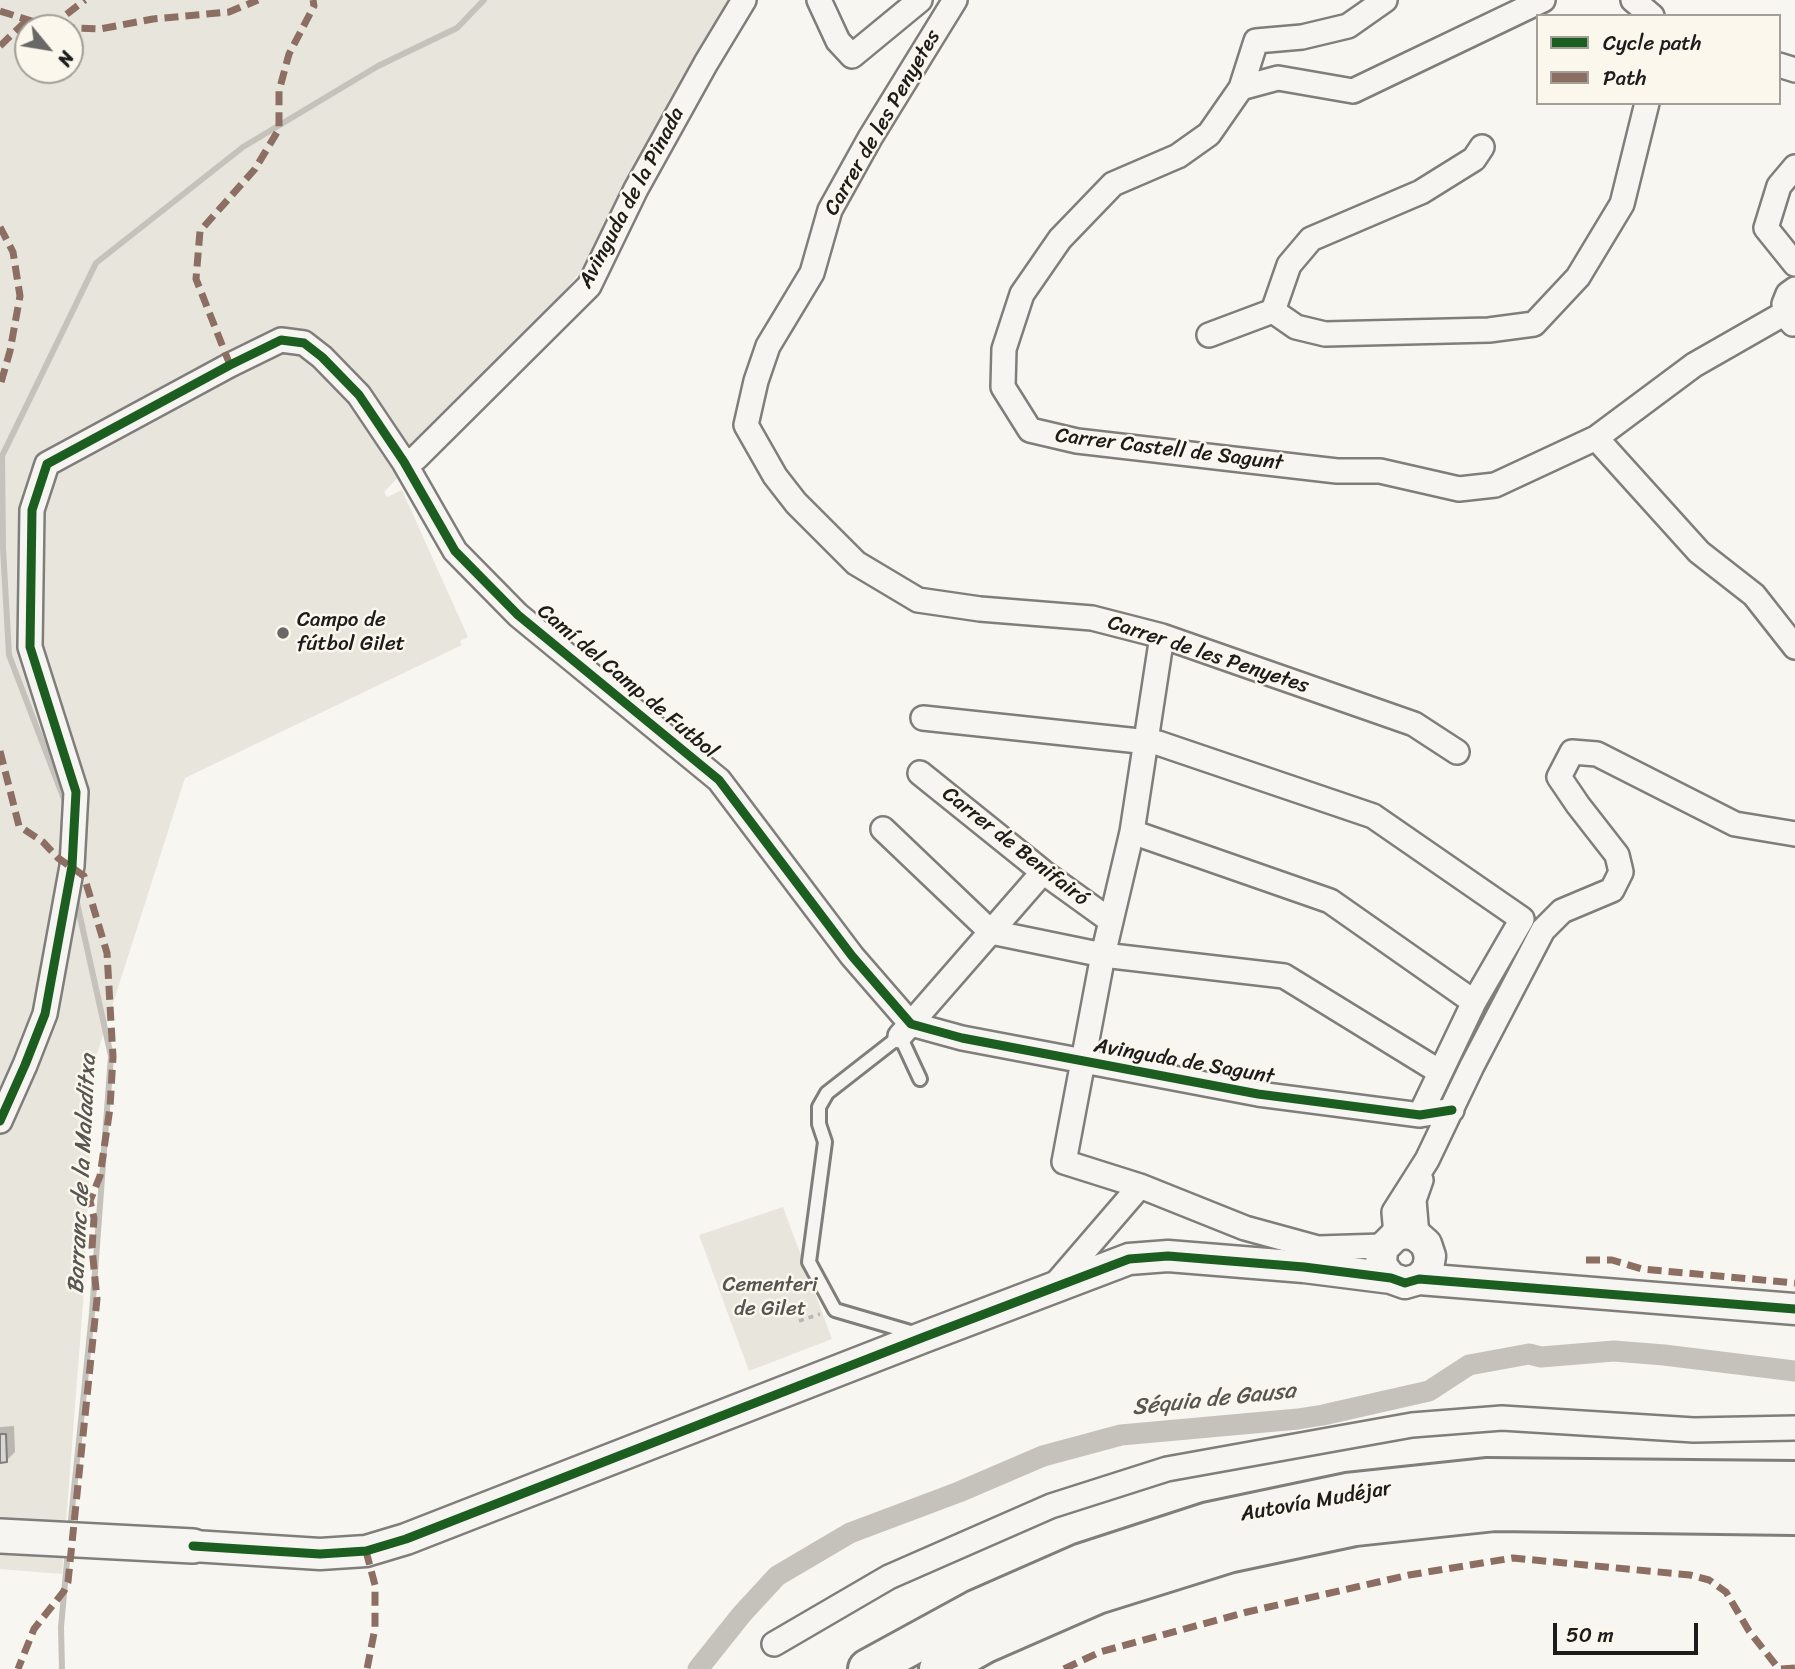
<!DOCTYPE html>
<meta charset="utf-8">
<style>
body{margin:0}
#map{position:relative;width:1795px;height:1669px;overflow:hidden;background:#f8f6f0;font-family:Sriracha,sans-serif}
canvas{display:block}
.legend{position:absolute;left:1536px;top:14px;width:245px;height:91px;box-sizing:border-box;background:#fbf7ec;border:2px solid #a29f99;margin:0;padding:9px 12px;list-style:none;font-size:21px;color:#1c1c1c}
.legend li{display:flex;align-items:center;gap:14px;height:35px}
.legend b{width:35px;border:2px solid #a29f99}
.north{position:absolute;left:14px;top:14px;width:70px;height:70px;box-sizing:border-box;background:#fbf7ec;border:2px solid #a29f99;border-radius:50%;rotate:120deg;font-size:19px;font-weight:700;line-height:28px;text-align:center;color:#1c1c1c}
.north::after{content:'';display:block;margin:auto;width:24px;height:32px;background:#696866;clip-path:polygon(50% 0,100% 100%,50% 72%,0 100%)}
.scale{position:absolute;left:1553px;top:1623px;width:145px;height:32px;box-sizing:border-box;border:4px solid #1c1c1c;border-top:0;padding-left:9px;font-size:21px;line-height:24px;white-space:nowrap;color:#1c1c1c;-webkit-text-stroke:5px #fbf7ec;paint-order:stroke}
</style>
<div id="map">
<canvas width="1795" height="1669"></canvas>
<ul class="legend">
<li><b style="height:9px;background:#1b5e20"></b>Cycle path</li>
<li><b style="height:9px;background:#8d6e63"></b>Path</li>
</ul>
<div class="north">N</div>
<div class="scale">50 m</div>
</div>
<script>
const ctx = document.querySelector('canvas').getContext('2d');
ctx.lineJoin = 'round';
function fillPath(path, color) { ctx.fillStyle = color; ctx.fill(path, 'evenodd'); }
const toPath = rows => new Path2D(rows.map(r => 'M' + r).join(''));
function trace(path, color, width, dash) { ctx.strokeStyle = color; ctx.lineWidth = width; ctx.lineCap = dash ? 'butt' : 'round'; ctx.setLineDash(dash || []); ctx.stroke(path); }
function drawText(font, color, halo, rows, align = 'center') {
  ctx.font = font + ' Sriracha,sans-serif'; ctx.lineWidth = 5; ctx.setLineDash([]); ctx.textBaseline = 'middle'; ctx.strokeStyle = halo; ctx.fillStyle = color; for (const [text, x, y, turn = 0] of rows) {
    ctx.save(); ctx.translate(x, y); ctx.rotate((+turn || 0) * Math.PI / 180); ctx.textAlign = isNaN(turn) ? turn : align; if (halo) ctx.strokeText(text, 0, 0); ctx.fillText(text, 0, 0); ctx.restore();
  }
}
fillPath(toPath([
 [0,0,757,0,672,123,617,229,459,415,384,492,387,497,402,490,468,637,460,641,462,645,185,778,94,1063,83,1303,62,1574,0,1569],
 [28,28,70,28,70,70,28,70],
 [783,1207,832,1339,749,1371,699,1235]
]), '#e8e5dd');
fillPath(toPath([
 [14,1426,15,1452,7,1460,0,1461,0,1427]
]), '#0003');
trace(toPath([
 [67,807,9,655,3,548,2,456,96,263,243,147,378,66,457,28,484,0],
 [70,1529,92,1313,111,1056,75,894],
 [62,1669,61,1627,68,1550]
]), '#c5c2bc', 6);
trace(toPath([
 [698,1669,742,1614,777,1576,850,1533,959,1492,1043,1456,1121,1435,1298,1419,1323,1415,1429,1391,1469,1365,1529,1354,1541,1357,1614,1351,1664,1355,1795,1371]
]), '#c5c2bc', 21);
const building = toPath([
 [0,1434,6,1434,7,1462,0,1463,0,1434]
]);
fillPath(building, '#d9d7d3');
trace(building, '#7f7e7b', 2);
const service = toPath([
 [917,1334,835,1310,809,1262,825,1142,819,1124,819,1107,827,1093,900,1036,920,1079]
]);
const minor = toPath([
 [819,0,838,41,852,56,920,0],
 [955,0,870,138,830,210,812,273,768,346,756,381,746,425,775,476,796,503,856,563,918,600,980,609,1092,618,1162,636,1414,724,1457,752],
 [1543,0,1353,91,1278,78,1241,88,1209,134,1178,156,1113,184,1060,239,1022,294,1004,349,1003,387,1030,430,1077,441,1337,471,1380,471,1459,489,1495,485,1596,438,1694,365,1785,313],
 [1633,0,1652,16],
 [1779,65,1795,70],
 [1241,88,1256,41,1302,37,1348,26,1385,0],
 [1482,147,1474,159,1421,192,1311,239,1289,265,1273,311,1296,327,1325,334,1489,330,1534,324,1578,277,1622,204,1647,103],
 [1795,167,1779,186,1766,228,1795,264],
 [1793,324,1785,315,1784,304,1788,294,1795,289],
 [1209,335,1273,311],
 [1596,438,1699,552,1754,595,1795,647],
 [404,462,416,458,589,286,636,189,706,63,744,0],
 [1162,636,1132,832,1103,955,1064,1162,1140,1186,1245,1228,1318,1248,1383,1246],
 [923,718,1158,743,1373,816,1522,919,1474,1002,1420,1115],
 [920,773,1043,872,1111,921],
 [883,829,991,932,1103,955,1284,976,1440,1072],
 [1132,832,1330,901,1474,1002],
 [900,1036,1043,872],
 [0,1121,25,1065,45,1014,72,866,76,792,30,647,32,510,47,464,230,365,281,340,304,343,322,357,359,395,404,462,455,551,518,615,719,780,852,956,911,1024,962,1038,1258,1094,1420,1115,1452,1110],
 [1396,1235,1394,1212,1427,1160,1472,1066,1543,930,1562,911,1612,890,1621,872,1617,855,1578,805,1559,777,1572,752,1597,754,1735,824,1795,834],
 [1417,1236,1414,1200,1421,1180],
 [1053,1287,1140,1186],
 [774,1644,889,1577,1051,1506,1167,1469,1412,1425,1502,1418,1694,1430,1795,1428]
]);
const tertiary = toPath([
 [1391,1278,1381,1265,1382,1249,1396,1235,1407,1233,1417,1236,1426,1244,1430,1256,1428,1269,1419,1279],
 [193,1546,320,1554,366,1551,406,1539,924,1337,1129,1259,1168,1256,1304,1267,1391,1278,1405,1283,1419,1279,1795,1309]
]);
const secondary = toPath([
 [0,1536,193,1546]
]);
const motorway = toPath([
 [868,1669,976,1610,1083,1563,1209,1522,1347,1493,1488,1478,1795,1481],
 [939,1669,985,1643,1097,1594,1228,1553,1355,1526,1495,1511,1795,1515]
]);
trace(service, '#7f7e7b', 18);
trace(minor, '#7f7e7b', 28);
trace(tertiary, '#7f7e7b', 35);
trace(secondary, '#7f7e7b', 38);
trace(motorway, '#7f7e7b', 44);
trace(toPath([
 [799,1321,820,1314]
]), '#b7b6b4', 3.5, [5, 5]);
trace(service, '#f6f5f1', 12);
trace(minor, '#f6f5f1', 23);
trace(tertiary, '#f6f5f1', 30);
trace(secondary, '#f6f5f1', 33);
trace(motorway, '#f6f5f1', 38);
trace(toPath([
 [0,11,50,27,100,29,153,19,229,12,258,0],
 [50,27,85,0],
 [0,46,27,20],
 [0,227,13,252,20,296,10,351,0,386],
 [230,365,196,279,200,231,255,169,279,129,279,91,289,54,314,6,313,0],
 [0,751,19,826,43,842,58,858,84,876,107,953,113,1057,110,1108,100,1176,90,1201,94,1218,92,1248,97,1299,68,1582,64,1591,34,1629,18,1669],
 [1586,1260,1612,1260,1642,1269,1795,1283],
 [366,1551,375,1585,375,1628,367,1669],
 [1064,1669,1100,1652,1247,1612,1409,1575,1513,1558,1690,1575,1709,1580,1726,1592,1749,1631,1779,1669],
 [1781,1669,1795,1668]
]), '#8d6e63', 7, [14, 7]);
trace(toPath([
 [0,1121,25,1065,45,1014,72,866,76,792,30,647,32,510,47,464,230,365,281,340,304,343,322,357,359,395,404,462,455,551,518,615,719,780,852,956,911,1024,962,1038,1258,1094,1420,1115,1452,1110],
 [193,1546,320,1554,366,1551,406,1539,924,1337,1129,1259,1168,1256,1304,1267,1391,1278,1405,1283,1419,1279,1795,1309]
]), '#1b5e20', 9);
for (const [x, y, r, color] of [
 [283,633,7,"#696866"]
]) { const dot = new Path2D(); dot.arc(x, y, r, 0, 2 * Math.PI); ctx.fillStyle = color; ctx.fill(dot); trace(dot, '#fbf7ec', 2.5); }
drawText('21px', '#1c1c1c', '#fbf7ec', [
 ["Carrer de les Penyetes",883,123,-60],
 ["Avinguda de la Pinada",632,198,-62],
 ["Carrer Castell de Sagunt",1169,450,7],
 ["Carrer de les Penyetes",1208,655,18],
 ["Camí del Camp de Futbol",627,682,40],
 ["Carrer de Benifairó",1015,847,38],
 ["Avinguda de Sagunt",1184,1062,10],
 ["Autovía Mudéjar",1316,1502,-10]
]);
drawText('21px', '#1c1c1c', '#fbf7ec', [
 ["Campo de",297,621],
 ["fútbol Gilet",297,645]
], 'left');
drawText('21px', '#555451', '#fbf7ec', [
 ["Cementeri",770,1286],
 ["de Gilet",770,1310]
]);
drawText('italic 23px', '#575653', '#fbf7ec', [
 ["Barranc de la Maladitxa",83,1174,-87],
 ["Séquia de Gausa",1214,1400,-6]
]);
</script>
